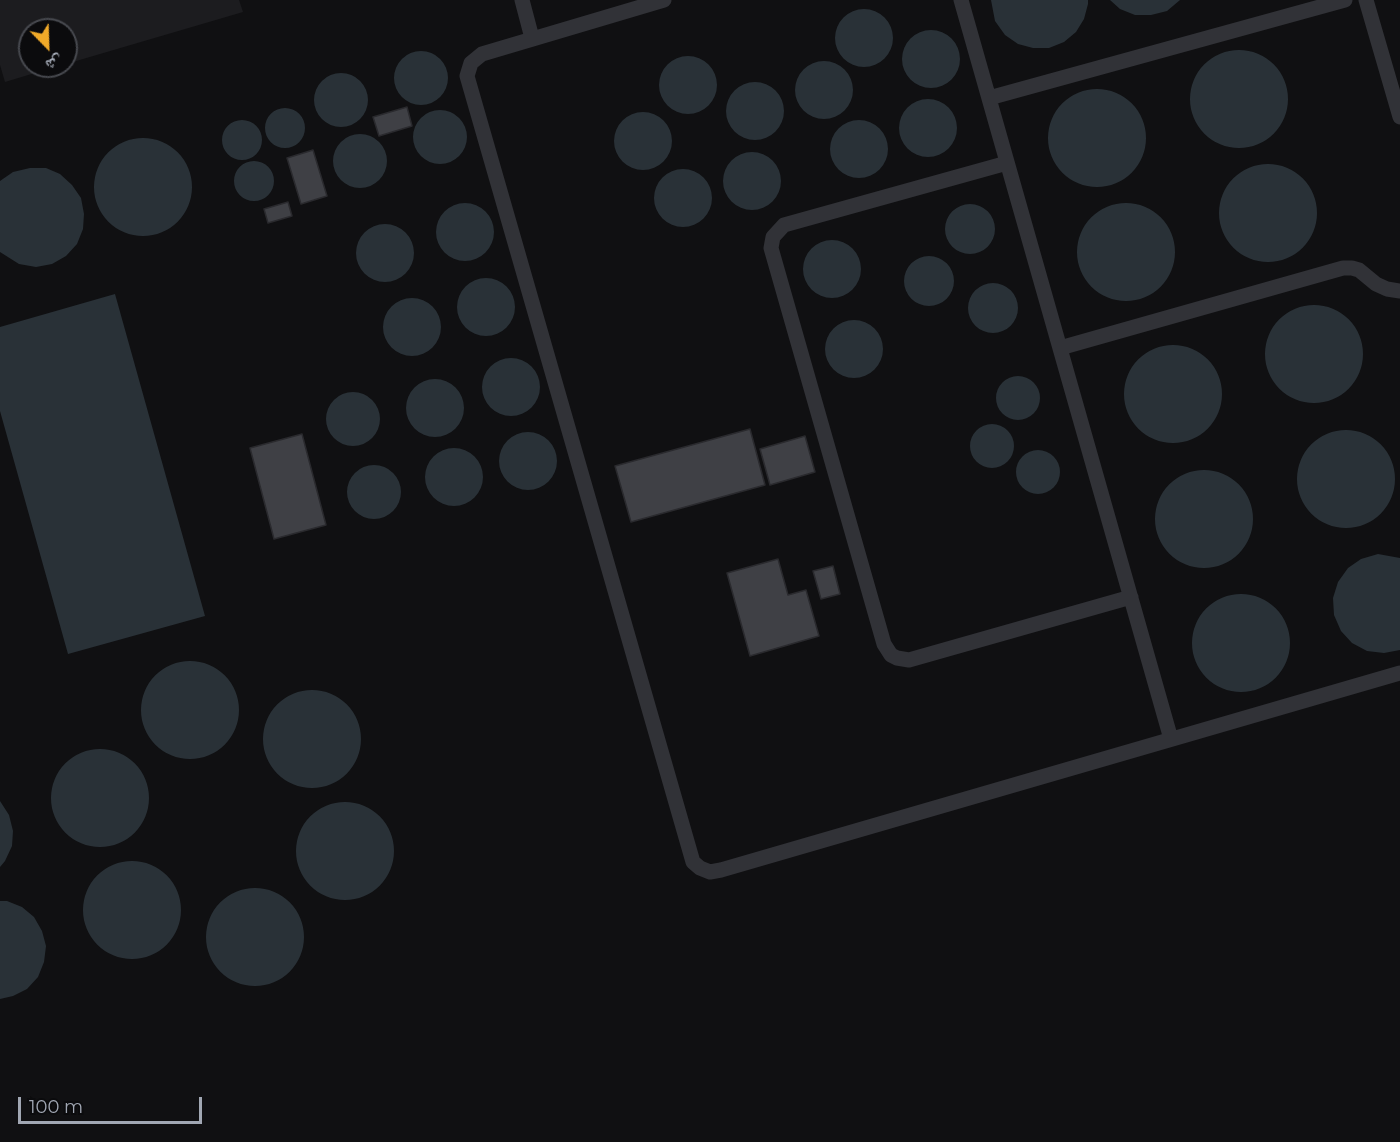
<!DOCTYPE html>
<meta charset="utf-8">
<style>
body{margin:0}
#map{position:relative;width:1400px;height:1142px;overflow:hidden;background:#101012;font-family:Montserrat,"Noto Naskh Arabic",sans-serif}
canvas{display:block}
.north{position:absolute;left:18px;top:18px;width:60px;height:60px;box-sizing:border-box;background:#0b0b0d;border:2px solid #47494f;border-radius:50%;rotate:157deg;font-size:16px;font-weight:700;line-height:24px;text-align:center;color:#a1a7b3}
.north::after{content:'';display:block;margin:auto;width:21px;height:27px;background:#f1aa29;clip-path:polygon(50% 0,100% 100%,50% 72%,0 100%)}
.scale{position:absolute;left:18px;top:1097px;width:184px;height:27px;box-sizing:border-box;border:3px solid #a1a7b3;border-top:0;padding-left:8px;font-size:18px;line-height:21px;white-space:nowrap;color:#a1a7b3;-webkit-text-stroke:4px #0b0b0d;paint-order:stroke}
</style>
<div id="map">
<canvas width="1400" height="1142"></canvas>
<div class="north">ش</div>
<div class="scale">100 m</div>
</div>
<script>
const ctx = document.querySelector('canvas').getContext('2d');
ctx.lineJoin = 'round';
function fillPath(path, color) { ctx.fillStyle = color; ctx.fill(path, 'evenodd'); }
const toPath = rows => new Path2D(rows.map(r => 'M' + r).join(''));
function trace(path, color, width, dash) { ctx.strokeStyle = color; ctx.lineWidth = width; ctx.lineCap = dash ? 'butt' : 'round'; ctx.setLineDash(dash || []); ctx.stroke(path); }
fillPath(toPath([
 [0,0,239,0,243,12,66,64,66,30,30,30,30,66,58,66,5,82,0,65]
]), '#1c1c1f');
fillPath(toPath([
 [991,0,1088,0,1088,4,1084,19,1076,32,1064,42,1049,48,1033,48,1018,44,1005,35,995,21],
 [1110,0,1180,0,1167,11,1151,15,1135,15,1120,9],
 '835 38a29 29 0 1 1 58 0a29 29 0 1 1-58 0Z',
 '902 59a29 29 0 1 1 58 0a29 29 0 1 1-58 0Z',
 '1190 99a49 49 0 1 1 98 0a49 49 0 1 1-98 0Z',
 '394 78a27 27 0 1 1 54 0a27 27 0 1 1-54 0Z',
 '659 85a29 29 0 1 1 58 0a29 29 0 1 1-58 0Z',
 '795 90a29 29 0 1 1 58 0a29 29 0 1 1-58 0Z',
 '314 100a27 27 0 1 1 54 0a27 27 0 1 1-54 0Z',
 '726 111a29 29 0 1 1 58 0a29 29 0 1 1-58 0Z',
 '1048 138a49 49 0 1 1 98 0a49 49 0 1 1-98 0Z',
 '899 128a29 29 0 1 1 58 0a29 29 0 1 1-58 0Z',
 '265 128a20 20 0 1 1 40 0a20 20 0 1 1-40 0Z',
 '413 137a27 27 0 1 1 54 0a27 27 0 1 1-54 0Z',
 '614 141a29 29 0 1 1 58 0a29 29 0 1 1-58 0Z',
 '222 140a20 20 0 1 1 40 0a20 20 0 1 1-40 0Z',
 '830 149a29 29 0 1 1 58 0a29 29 0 1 1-58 0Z',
 '333 161a27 27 0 1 1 54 0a27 27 0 1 1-54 0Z',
 '94 187a49 49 0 1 1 98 0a49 49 0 1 1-98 0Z',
 '723 181a29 29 0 1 1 58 0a29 29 0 1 1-58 0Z',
 '234 181a20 20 0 1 1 40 0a20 20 0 1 1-40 0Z',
 '1219 213a49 49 0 1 1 98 0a49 49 0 1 1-98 0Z',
 [30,168,46,168,60,174,72,185,81,198,84,214,83,229,77,244,66,256,52,264,36,267,19,264,0,252,0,181,13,172],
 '654 198a29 29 0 1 1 58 0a29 29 0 1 1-58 0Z',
 '1077 252a49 49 0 1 1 98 0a49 49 0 1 1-98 0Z',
 '436 232a29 29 0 1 1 58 0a29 29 0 1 1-58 0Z',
 '945 229a25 25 0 1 1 50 0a25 25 0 1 1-50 0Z',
 '356 253a29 29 0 1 1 58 0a29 29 0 1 1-58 0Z',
 '803 269a29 29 0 1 1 58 0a29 29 0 1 1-58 0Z',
 '904 281a25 25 0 1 1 50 0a25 25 0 1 1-50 0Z',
 '457 307a29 29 0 1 1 58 0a29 29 0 1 1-58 0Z',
 '968 308a25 25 0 1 1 50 0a25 25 0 1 1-50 0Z',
 [115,294,205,616,68,654,0,411,0,327],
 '383 327a29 29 0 1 1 58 0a29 29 0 1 1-58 0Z',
 '1265 354a49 49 0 1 1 98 0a49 49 0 1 1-98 0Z',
 '825 349a29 29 0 1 1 58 0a29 29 0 1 1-58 0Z',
 '1124 394a49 49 0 1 1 98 0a49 49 0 1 1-98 0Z',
 '482 387a29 29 0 1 1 58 0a29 29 0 1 1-58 0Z',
 '996 398a22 22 0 1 1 44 0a22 22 0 1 1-44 0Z',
 '406 408a29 29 0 1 1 58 0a29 29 0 1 1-58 0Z',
 '326 419a27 27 0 1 1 54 0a27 27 0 1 1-54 0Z',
 '970 446a22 22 0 1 1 44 0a22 22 0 1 1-44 0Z',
 '1297 479a49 49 0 1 1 98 0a49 49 0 1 1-98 0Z',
 '499 461a29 29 0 1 1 58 0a29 29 0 1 1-58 0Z',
 '425 477a29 29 0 1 1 58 0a29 29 0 1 1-58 0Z',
 '1016 472a22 22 0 1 1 44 0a22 22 0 1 1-44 0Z',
 '347 492a27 27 0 1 1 54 0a27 27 0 1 1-54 0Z',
 '1155 519a49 49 0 1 1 98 0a49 49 0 1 1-98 0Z',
 [1378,554,1400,558,1400,650,1384,653,1367,651,1352,643,1341,631,1334,615,1333,598,1338,582,1348,568,1361,559],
 '1192 643a49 49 0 1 1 98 0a49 49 0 1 1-98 0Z',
 '141 710a49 49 0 1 1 98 0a49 49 0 1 1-98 0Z',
 '263 739a49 49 0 1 1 98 0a49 49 0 1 1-98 0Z',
 '51 798a49 49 0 1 1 98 0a49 49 0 1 1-98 0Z',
 [0,801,9,815,13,831,12,846,5,861,0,867],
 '296 851a49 49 0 1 1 98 0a49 49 0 1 1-98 0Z',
 '83 910a49 49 0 1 1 98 0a49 49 0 1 1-98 0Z',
 '206 937a49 49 0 1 1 98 0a49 49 0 1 1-98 0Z',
 [0,901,7,901,22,907,34,917,42,931,46,946,44,962,38,977,27,989,13,996,0,999]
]), '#293137');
const building = toPath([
 [407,107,412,126,379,136,373,117,407,107],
 [313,150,327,196,301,204,287,158,313,150],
 [288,202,292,216,268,223,264,209,288,202],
 [750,429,765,485,631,522,615,466,750,429],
 [302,434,326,525,274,539,250,448,302,434],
 [805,436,815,472,770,485,760,449,805,436],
 [778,559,788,595,806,590,819,636,750,656,727,573,778,559],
 [833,566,840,594,821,599,813,571,833,566]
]);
fillPath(building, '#3f4045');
trace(building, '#2a2a2e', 1.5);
trace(toPath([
 [522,0,532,38],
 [664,0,482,54,471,63,467,76,693,862,700,868,710,872,721,870,1400,673],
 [961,0,1171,739],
 [1366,0,1400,117],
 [989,98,1345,0],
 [1007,163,784,225,773,237,771,248,884,644,891,655,897,658,909,660,1131,597],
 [1060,348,1343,268,1352,268,1359,270,1376,284,1387,289,1400,291]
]), '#313237', 15);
</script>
